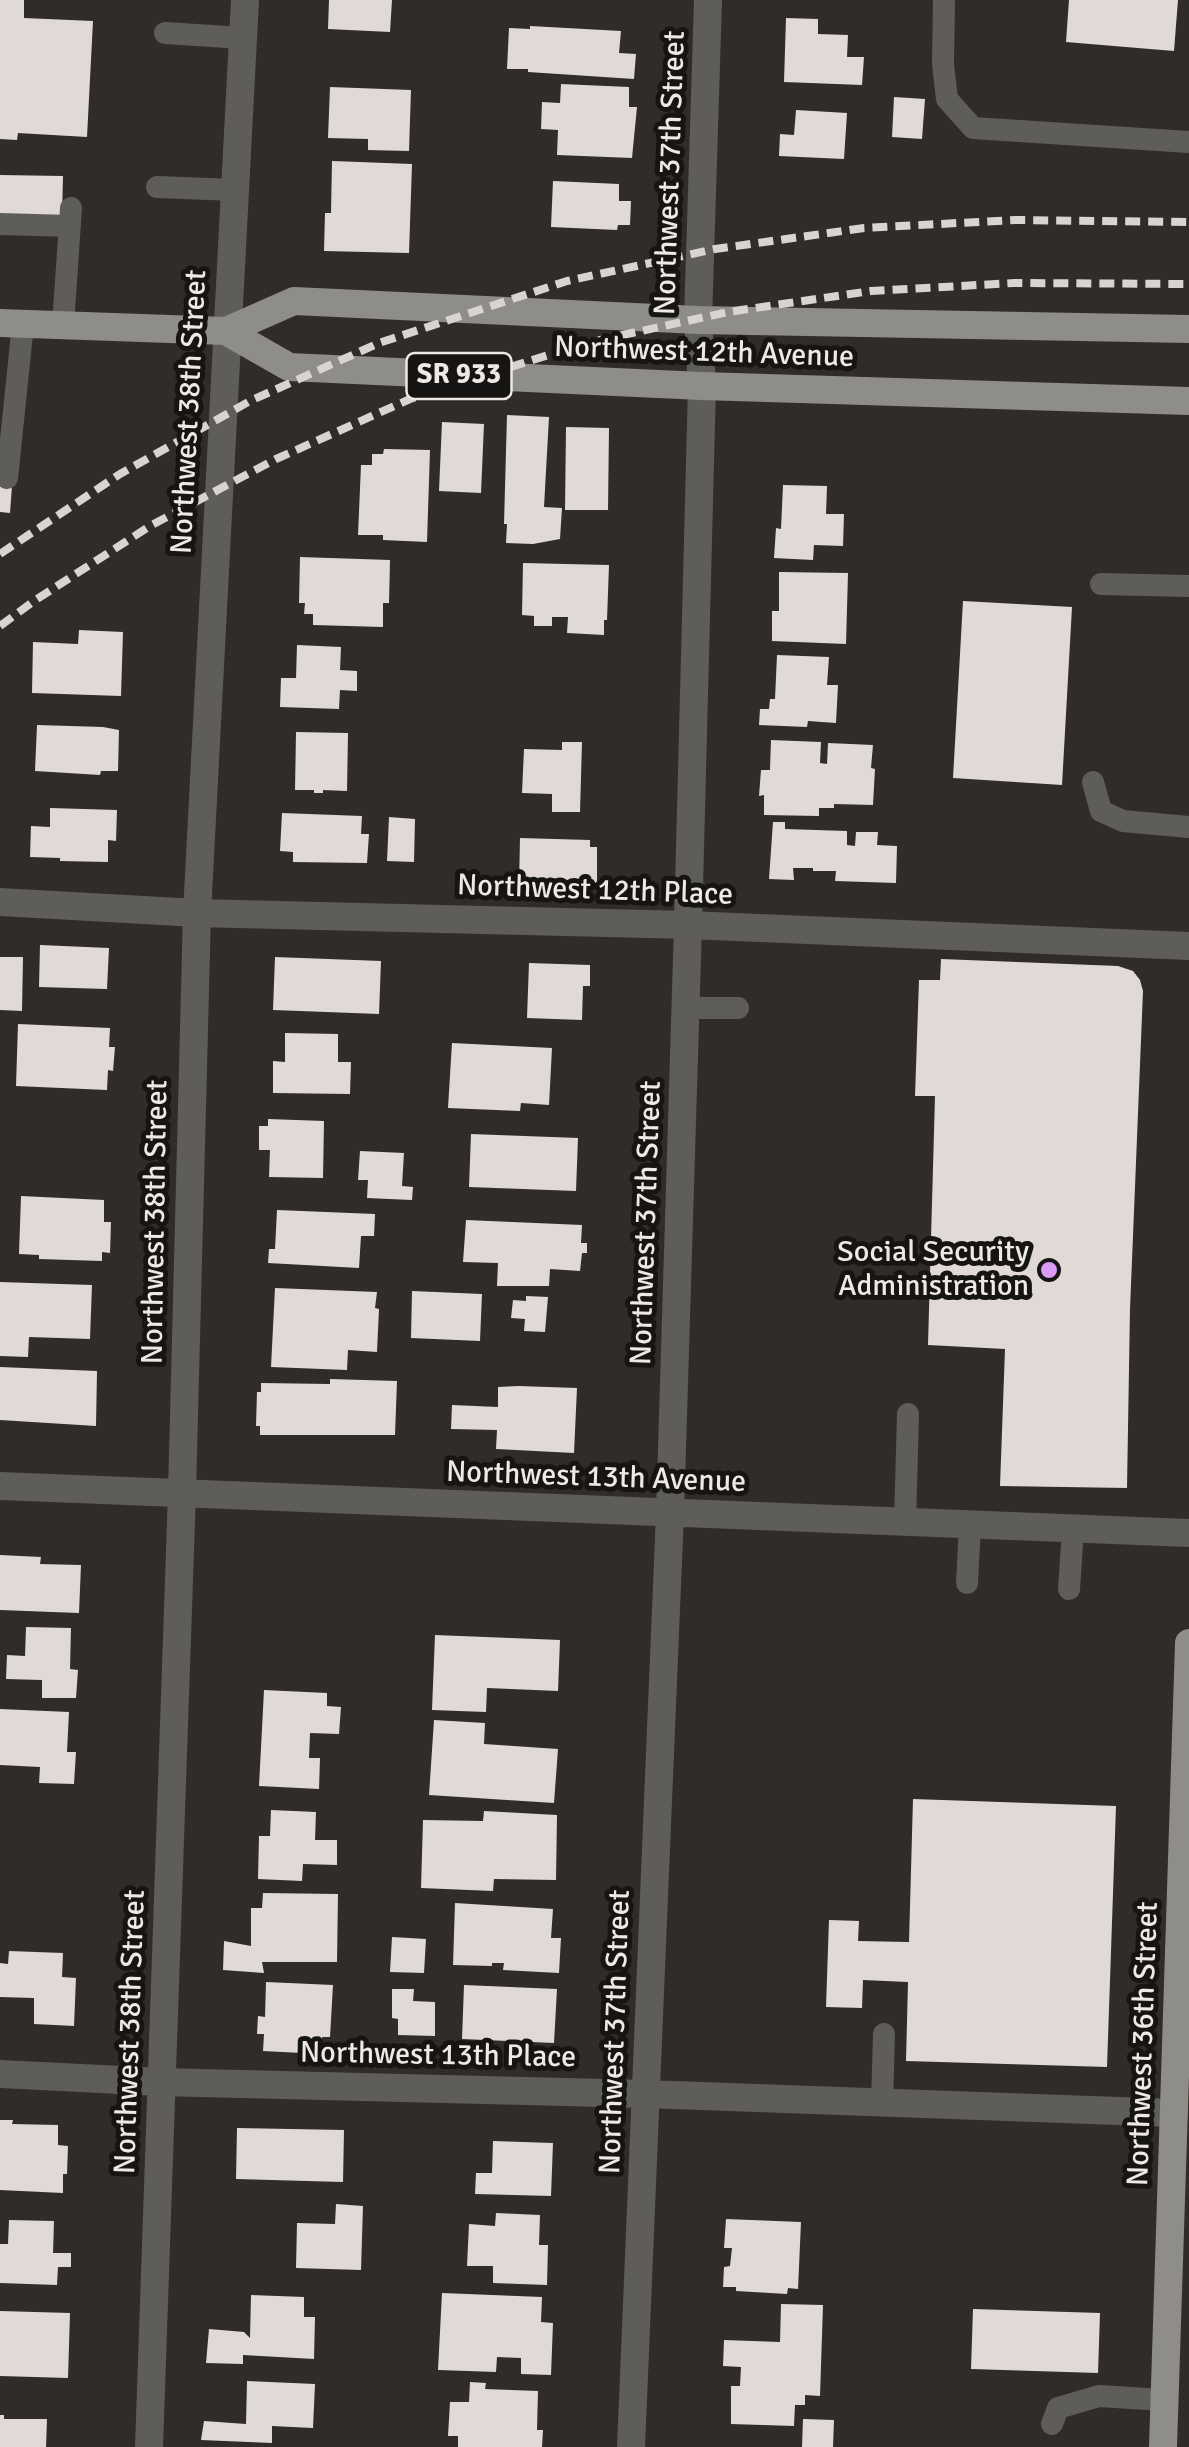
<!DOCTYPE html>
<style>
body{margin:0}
canvas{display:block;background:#302c27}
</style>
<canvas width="1189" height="2447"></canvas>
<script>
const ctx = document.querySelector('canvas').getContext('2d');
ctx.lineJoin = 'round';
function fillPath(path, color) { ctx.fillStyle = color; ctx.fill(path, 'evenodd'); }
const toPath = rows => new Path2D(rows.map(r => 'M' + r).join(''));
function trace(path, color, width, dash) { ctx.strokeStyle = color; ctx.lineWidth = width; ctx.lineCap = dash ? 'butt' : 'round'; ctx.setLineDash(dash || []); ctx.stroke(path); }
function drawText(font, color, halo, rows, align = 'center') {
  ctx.font = font + ' Signika,sans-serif'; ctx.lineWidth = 10; ctx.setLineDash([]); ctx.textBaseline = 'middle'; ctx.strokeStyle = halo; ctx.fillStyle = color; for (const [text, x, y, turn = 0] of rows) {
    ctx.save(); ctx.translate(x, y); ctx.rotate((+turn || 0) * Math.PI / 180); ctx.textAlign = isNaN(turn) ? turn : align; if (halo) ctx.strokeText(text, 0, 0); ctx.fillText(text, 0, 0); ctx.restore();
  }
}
fillPath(toPath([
 [0,0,24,0,24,18,93,21,87,137,18,133,17,140,0,139],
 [329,0,392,0,390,32,328,29],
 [1069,0,1178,0,1174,51,1066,42],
 [786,18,818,19,818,34,848,35,847,57,864,57,862,85,784,82],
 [530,26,621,31,619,53,636,54,634,79,528,72,528,69,507,69,509,28,530,29],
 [561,84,629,87,629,107,637,107,632,158,557,155,558,130,541,129,542,102,560,103],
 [330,87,411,90,409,151,368,150,368,139,328,138],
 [894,97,925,99,922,139,892,137],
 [796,110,847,113,844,159,779,156,780,134,794,135],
 [332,161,412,164,409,253,324,251,325,213,331,213],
 [0,175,63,176,62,216,0,214],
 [553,181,619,184,619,201,631,201,630,225,618,225,617,230,551,227],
 [507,415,549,417,544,507,562,508,560,539,533,544,506,543,507,524,504,524],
 [442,422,484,424,481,493,439,491],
 [566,427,609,428,608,510,565,510],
 [384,449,430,450,427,542,383,540,383,535,358,535,361,465,372,465,372,454,383,454],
 [0,485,12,486,10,513,0,512],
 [783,485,827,486,826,514,844,514,843,546,814,545,813,560,774,558,776,528,781,529],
 [300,557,390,560,389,603,383,603,383,627,313,625,313,614,304,614,305,603,299,603],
 [523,563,609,565,607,620,604,620,604,635,567,633,568,617,552,617,552,626,534,626,534,616,522,615],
 [779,572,848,573,846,644,772,641,772,611,779,611],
 [963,601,1072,607,1062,785,953,778],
 [79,630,123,632,121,696,32,693,33,642,78,644],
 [297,645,341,647,340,670,357,671,357,691,340,690,339,709,280,707,281,678,296,678],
 [777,655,829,657,827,685,838,685,836,723,808,721,807,727,759,725,760,709,769,709,770,699,775,699],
 [37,725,103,727,119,730,118,771,101,771,100,775,35,771],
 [296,732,348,733,347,791,323,790,323,793,314,793,314,790,295,790],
 [771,740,821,742,820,763,827,764,828,743,873,745,871,768,875,769,873,805,834,804,834,808,819,808,819,816,764,815,764,795,759,796,761,770,770,770],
 [562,742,582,742,580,812,552,812,552,794,522,793,524,749,562,750],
 [50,808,117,810,116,841,108,840,108,862,60,861,60,858,30,857,31,826,50,827],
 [282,813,362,816,361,834,369,834,367,863,293,862,293,852,280,851],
 [389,817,415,819,414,862,387,861],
 [773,822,785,822,785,829,847,831,847,845,855,846,856,832,878,832,877,845,897,846,896,883,835,881,836,871,813,871,813,868,793,868,794,880,769,879],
 [520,838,590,840,590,847,597,847,597,886,582,885,582,889,573,888,572,883,566,883,566,888,519,887],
 [40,945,109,948,107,989,39,987],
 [0,957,23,957,22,1011,0,1010],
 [275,957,381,961,379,1014,273,1010],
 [941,959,1118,966,1133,971,1140,980,1143,991,1130,1309,1127,1488,1000,1486,1005,1349,928,1345,935,1096,915,1096,919,980,940,980],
 [529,963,590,965,590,986,583,986,582,1020,527,1018],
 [18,1024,110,1028,109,1047,115,1047,113,1071,108,1070,107,1090,16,1086],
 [285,1033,338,1034,338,1062,351,1062,350,1094,273,1093,273,1061,285,1062],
 [452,1043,552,1048,549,1105,521,1103,520,1111,448,1108],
 [268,1119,324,1121,323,1178,269,1177,270,1150,259,1150,259,1126,268,1126],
 [471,1134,578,1138,576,1191,469,1187],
 [360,1151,404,1153,402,1186,413,1187,412,1200,367,1198,368,1180,358,1180],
 [21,1196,104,1200,104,1222,111,1222,110,1253,102,1252,102,1261,39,1259,39,1255,19,1254],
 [277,1210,375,1214,374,1236,361,1236,359,1268,268,1263,269,1249,275,1249],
 [466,1220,582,1225,581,1243,587,1243,587,1253,582,1253,580,1271,550,1269,549,1286,497,1286,498,1263,463,1262],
 [0,1282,92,1285,90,1339,29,1337,28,1357,0,1356],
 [275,1288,377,1292,375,1308,379,1309,377,1352,348,1350,347,1370,271,1367],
 [412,1291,482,1294,480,1341,411,1338],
 [526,1296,548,1297,545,1332,524,1331,525,1319,511,1318,513,1300,526,1301],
 [0,1367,97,1371,96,1426,0,1420],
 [330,1379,397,1381,395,1435,260,1435,260,1426,256,1426,257,1392,261,1392,261,1383,330,1384],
 [518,1386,577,1388,574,1453,496,1449,497,1430,451,1429,452,1405,498,1407,498,1387],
 [0,1555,41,1557,40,1564,81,1565,79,1613,0,1610],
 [26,1627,71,1628,70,1669,78,1670,76,1698,42,1698,42,1680,6,1679,7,1655,25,1656],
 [435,1635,560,1640,558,1691,487,1688,486,1712,432,1710],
 [264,1690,327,1693,327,1706,341,1707,339,1734,310,1733,309,1758,320,1758,319,1789,259,1786],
 [0,1709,69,1712,67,1752,76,1752,74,1784,39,1783,40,1767,0,1765],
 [434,1720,485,1723,484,1744,558,1749,554,1803,429,1795],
 [913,1799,1116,1806,1107,2067,906,2061,908,1982,863,1980,862,2008,826,2007,829,1920,859,1921,858,1941,909,1942],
 [271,1810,316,1812,315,1840,337,1840,337,1865,303,1864,302,1881,258,1879,259,1836,270,1836],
 [484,1811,557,1815,556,1880,494,1879,493,1891,421,1888,423,1820,483,1821],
 [263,1893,338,1894,337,1962,262,1962,264,1973,223,1970,224,1941,251,1946,251,1908,262,1908],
 [455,1903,553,1909,551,1938,561,1938,559,1973,503,1970,504,1963,492,1963,492,1966,453,1965],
 [392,1937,426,1939,424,1973,390,1972],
 [9,1951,63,1953,62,1977,76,1978,74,2026,34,2024,34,1998,0,1997,0,1963,8,1964],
 [266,1982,333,1985,330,2037,322,2037,321,2054,263,2051,264,2034,257,2034,258,2016,265,2017],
 [464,1985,557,1989,554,2043,462,2039],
 [392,1989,414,1989,413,2001,435,2002,435,2036,398,2035,398,2019,392,2018],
 [0,2120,13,2120,12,2124,58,2125,58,2145,68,2146,67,2174,63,2174,63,2193,0,2190],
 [237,2128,344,2130,343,2182,236,2179],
 [493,2141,553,2143,551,2196,475,2194,476,2173,492,2173],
 [336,2204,363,2206,361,2270,296,2268,297,2223,335,2224],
 [496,2213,540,2215,539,2245,548,2245,547,2285,493,2283,493,2266,467,2266,469,2224,495,2226],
 [726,2219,801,2222,798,2289,788,2288,787,2294,736,2291,736,2287,723,2287,724,2267,730,2266,732,2248,724,2248],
 [9,2220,54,2221,53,2253,71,2253,71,2267,58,2267,57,2285,0,2283,0,2244,8,2244],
 [442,2293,542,2297,541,2322,553,2323,551,2375,521,2374,521,2358,497,2357,496,2372,438,2370],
 [251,2295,304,2297,304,2317,315,2317,314,2359,243,2355,243,2364,206,2363,209,2329,244,2332,250,2338],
 [781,2304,823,2305,820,2396,805,2395,805,2405,795,2405,794,2426,731,2424,731,2386,740,2386,741,2367,723,2366,724,2340,780,2342],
 [973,2309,1100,2313,1098,2373,971,2369],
 [0,2311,70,2313,68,2378,0,2376],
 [247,2381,315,2384,313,2428,272,2426,272,2443,201,2440,204,2421,246,2424],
 [470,2382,486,2383,485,2389,538,2391,537,2430,543,2430,542,2447,458,2447,458,2436,448,2436,450,2402,469,2402],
 [0,2415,4,2415,4,2419,47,2419,46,2447,0,2447],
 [803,2419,834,2420,833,2447,802,2447]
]), '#e0d9d5');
trace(toPath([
 [944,0,943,64,947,99,973,128,1189,142],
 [165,33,243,38],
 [157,187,235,190],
 [0,224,70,226],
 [63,325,71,208],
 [7,478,23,324],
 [1101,584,1189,586],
 [1093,782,1101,811,1123,821,1189,827],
 [686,1008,738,1008],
 [905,1523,908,1414],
 [967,1583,970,1525],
 [1069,1589,1073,1529],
 [882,2103,884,2034],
 [1052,2424,1058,2408,1099,2396,1164,2400]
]), '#5e5d5a', 22);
trace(toPath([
 [0,902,197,913,688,925,1189,946],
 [0,1486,1189,1533],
 [0,2074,161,2082,646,2094,1174,2113],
 [149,2447,182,1493,197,913,245,0],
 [631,2447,670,1514,688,925,702,386,698,320,708,0]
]), '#5e5d5a', 28);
trace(toPath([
 [0,323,226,331,294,301,698,320,1189,329],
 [226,331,289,367,702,386,1189,401],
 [1163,2447,1189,1643]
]), '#8e8d87', 28);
trace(toPath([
 [0,554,120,474,250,401,379,343,567,281,715,249,864,228,1015,220,1189,222],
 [0,626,34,601,150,526,276,459,410,399,586,343,728,312,871,291,1014,283,1189,284]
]), '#d7d4d1', 8, [15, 8]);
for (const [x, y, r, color] of [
 [1049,1270,10,"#da9af6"]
]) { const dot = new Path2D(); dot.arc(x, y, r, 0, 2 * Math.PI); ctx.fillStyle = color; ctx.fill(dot); trace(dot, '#161513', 4); }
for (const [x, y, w] of [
 [459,376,105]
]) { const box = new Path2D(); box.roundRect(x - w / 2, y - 23, w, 46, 8); ctx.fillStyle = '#161513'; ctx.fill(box); trace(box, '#ece9e6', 2.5); }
drawText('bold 28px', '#ece9e6', null, [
 ["SR 933",459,376]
]);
drawText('30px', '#ece9e6', '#161513', [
 ["Northwest 37th Street",671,173,-88],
 ["Northwest 12th Avenue",704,353,2],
 ["Northwest 38th Street",190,412,-87],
 ["Northwest 12th Place",595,891,2],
 ["Northwest 38th Street",156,1222,-89],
 ["Northwest 37th Street",647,1223,-88],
 ["Northwest 13th Avenue",596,1478,2],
 ["Northwest 38th Street",131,2032,-88],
 ["Northwest 37th Street",616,2032,-88],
 ["Northwest 36th Street",1144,2044,-88],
 ["Northwest 13th Place",438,2056,1]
]);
drawText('30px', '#ece9e6', '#161513', [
 ["Social Security",1029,1253],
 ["Administration",1029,1287]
], 'right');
</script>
